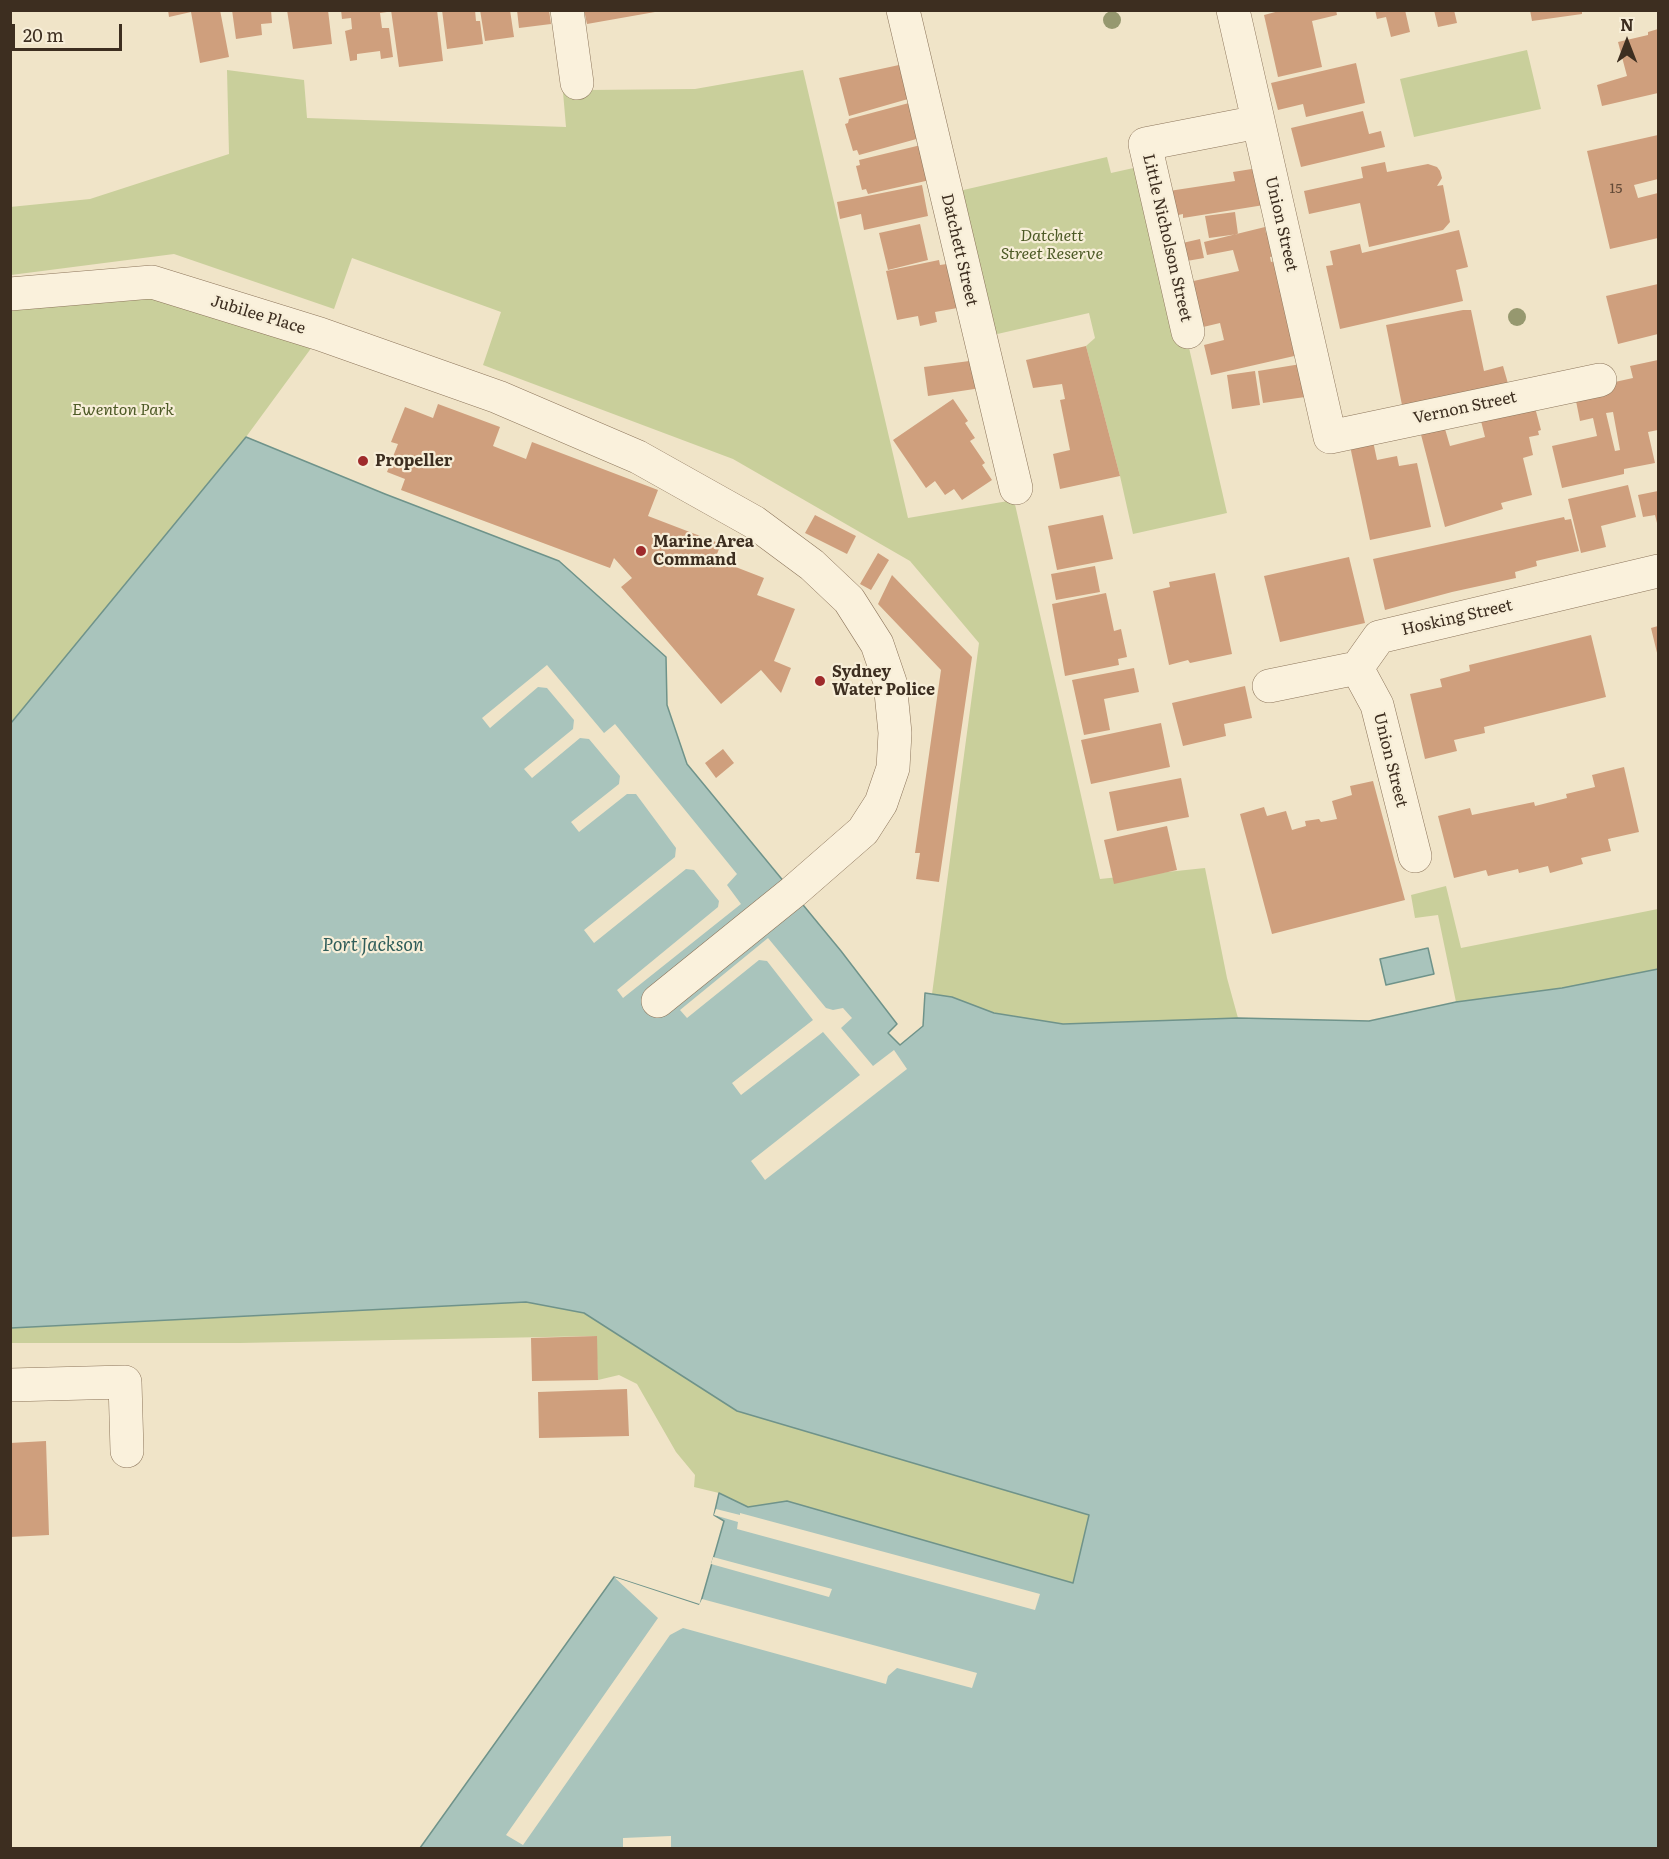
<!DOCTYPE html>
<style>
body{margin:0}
#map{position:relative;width:1669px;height:1859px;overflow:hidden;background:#f0e4c8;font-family:Literata,serif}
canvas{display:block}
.frame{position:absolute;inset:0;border:12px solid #3d2e20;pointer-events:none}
.north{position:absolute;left:1597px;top:12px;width:60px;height:60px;-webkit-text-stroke:4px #f7eed8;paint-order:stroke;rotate:0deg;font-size:16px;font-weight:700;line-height:24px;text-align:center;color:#3d2e20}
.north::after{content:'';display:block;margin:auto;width:21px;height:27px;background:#3d2e20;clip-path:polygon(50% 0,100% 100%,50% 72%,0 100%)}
.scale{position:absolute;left:12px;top:24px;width:110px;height:27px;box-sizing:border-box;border:3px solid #3d2e20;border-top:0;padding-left:8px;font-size:18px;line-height:21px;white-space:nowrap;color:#3d2e20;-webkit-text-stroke:4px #f7eed8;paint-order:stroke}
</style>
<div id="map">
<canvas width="1669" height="1859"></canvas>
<div class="frame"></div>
<div class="north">N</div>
<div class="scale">20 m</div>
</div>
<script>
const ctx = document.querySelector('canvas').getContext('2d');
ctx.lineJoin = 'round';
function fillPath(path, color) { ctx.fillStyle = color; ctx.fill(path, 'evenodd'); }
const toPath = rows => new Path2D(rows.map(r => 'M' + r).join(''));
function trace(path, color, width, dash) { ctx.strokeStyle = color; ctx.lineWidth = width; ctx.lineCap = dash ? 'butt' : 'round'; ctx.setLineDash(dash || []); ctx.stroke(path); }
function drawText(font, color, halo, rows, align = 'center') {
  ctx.font = font + ' Literata,serif'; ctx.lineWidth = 4.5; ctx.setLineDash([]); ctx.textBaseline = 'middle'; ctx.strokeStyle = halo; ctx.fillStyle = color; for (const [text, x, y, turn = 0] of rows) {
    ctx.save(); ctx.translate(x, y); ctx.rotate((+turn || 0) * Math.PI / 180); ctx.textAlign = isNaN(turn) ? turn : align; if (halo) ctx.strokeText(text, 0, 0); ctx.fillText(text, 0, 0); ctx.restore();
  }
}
fillPath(toPath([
 [1527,50,1541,109,1414,137,1400,79],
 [227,70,304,80,307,118,566,127,563,92,588,90,695,89,803,70,908,518,1014,500,1100,879,1205,868,1227,978,1238,1018,1063,1024,994,1013,952,997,932,994,979,643,910,561,733,459,483,365,501,312,352,258,334,309,174,254,11,275,10,207,90,199,229,154],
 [1107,157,1111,173,1147,165,1227,513,1133,534,1120,476,1086,346,1095,338,1089,313,993,335,959,191],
 [153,298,312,347,246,437,11,723,11,308],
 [1446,886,1461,948,1658,909,1658,969,1562,988,1456,1002,1438,915,1415,918,1411,895],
 [526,1302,584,1313,737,1411,1089,1515,1073,1583,787,1501,748,1507,719,1493,694,1487,695,1475,676,1452,637,1384,619,1375,598,1380,596,1336,240,1343,11,1343,11,1328]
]), '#c9cf9b');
const water = toPath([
 [246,437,385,494,559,561,666,657,667,705,687,764,841,951,897,1024,888,1033,900,1045,923,1026,925,993,952,997,994,1013,1063,1024,1238,1018,1369,1021,1456,1002,1562,988,1658,969,1658,1848,420,1848,614,1577,700,1605,724,1521,714,1515,719,1493,748,1507,787,1501,1073,1583,1089,1515,737,1411,584,1313,526,1302,11,1328,11,723,246,437],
 [1428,948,1434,974,1386,985,1380,959,1428,948]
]);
fillPath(water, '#a9c4bc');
trace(water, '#6f938a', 1.5);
fillPath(toPath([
 [547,665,604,733,615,724,737,874,727,885,741,904,623,998,617,990,718,907,719,901,694,870,686,869,594,943,584,930,675,857,676,848,636,794,627,794,579,832,571,822,619,784,620,776,589,739,580,738,532,778,524,769,573,729,574,720,547,688,538,687,490,728,482,718],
 [768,938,826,1008,833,1010,843,1008,852,1018,841,1028,873,1066,894,1050,907,1069,765,1180,751,1161,860,1075,823,1032,741,1095,732,1083,813,1020,767,961,759,960,687,1018,680,1010],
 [716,1509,740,1515,740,1513,1040,1594,1035,1610,737,1529,738,1522,714,1515],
 [713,1557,832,1589,829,1597,711,1564],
 [614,1577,699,1605,702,1599,977,1673,972,1688,897,1668,888,1676,886,1684,683,1628,670,1635,523,1845,506,1835,658,1618],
 [671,1836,671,1848,623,1848,623,1838]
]), '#f0e4c8');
fillPath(toPath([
 [168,10,220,10,229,57,200,63,191,12,169,17],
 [232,10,271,10,272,23,261,24,262,35,236,39],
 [287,10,328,10,332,44,293,49],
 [341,10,387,10,387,12,380,13,382,28,389,28,393,57,381,59,380,51,357,54,357,60,350,61,345,31,352,29,351,18,342,19],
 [391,10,437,10,443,61,399,67],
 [442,10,475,10,476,21,480,21,483,44,447,49],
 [480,10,510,10,514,37,485,41],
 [517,10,549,10,551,24,519,28],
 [584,10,655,10,655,12,587,24],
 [1283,10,1336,10,1337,15,1312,21,1322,67,1278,77,1264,15],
 [1375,10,1405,10,1410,32,1391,37,1386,17,1377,19],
 [1434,10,1454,10,1457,23,1438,27],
 [1530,10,1582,10,1582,14,1532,21],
 [1658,29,1658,93,1602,106,1597,85,1627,76,1618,42,1648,35,1648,32],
 [1356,63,1365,103,1306,117,1303,104,1278,110,1271,83],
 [899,65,908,99,849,116,839,78],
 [909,103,920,138,859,155,857,150,853,151,845,124,848,123,849,119],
 [1363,111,1369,134,1381,131,1385,147,1301,167,1291,128],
 [1658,135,1658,179,1634,185,1638,198,1658,193,1658,238,1610,249,1587,151],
 [921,145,930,180,868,194,866,189,862,190,856,166,860,165,859,160],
 [1385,162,1387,172,1428,164,1437,167,1440,171,1442,178,1437,186,1443,185,1450,222,1443,230,1369,247,1360,203,1309,214,1304,191,1363,178,1361,167],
 [1258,168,1264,205,1183,218,1183,214,1173,216,1169,191,1235,181,1233,172],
 [922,185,928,216,864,230,861,214,840,219,837,202],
 [1235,212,1238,234,1209,238,1205,216],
 [920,224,928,260,888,270,879,233],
 [1265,227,1266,233,1272,232,1278,255,1270,257,1271,262,1281,259,1303,354,1211,375,1204,345,1224,340,1220,323,1199,328,1189,282,1239,271,1233,250,1207,255,1204,242],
 [1459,230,1468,267,1456,270,1463,301,1340,329,1326,266,1333,265,1330,251,1360,244,1362,253],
 [1200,239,1204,258,1181,262,1178,244],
 [939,260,940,265,954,263,963,307,935,312,937,322,920,326,918,316,897,320,886,271],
 [1658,284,1658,334,1618,344,1606,296],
 [1463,310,1471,310,1484,371,1503,366,1509,387,1403,410,1386,325],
 [1086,346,1120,476,1060,489,1053,454,1070,450,1060,400,1065,399,1062,384,1033,388,1026,360],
 [977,360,981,388,928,396,924,367],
 [1658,360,1658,430,1648,432,1655,463,1624,469,1624,474,1562,488,1552,446,1597,436,1593,418,1580,421,1574,391,1633,378,1630,366],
 [1613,412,1620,450,1615,451,1606,413],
 [1307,363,1312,396,1263,403,1258,371],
 [1255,371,1260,405,1232,409,1227,375],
 [953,399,968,421,965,423,975,438,970,441,985,463,982,465,992,480,962,500,954,489,945,495,935,481,926,488,893,440],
 [1533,400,1541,430,1538,431,1539,435,1529,437,1533,455,1523,458,1532,495,1501,503,1503,509,1445,527,1419,427,1443,422,1450,446,1485,437,1479,413],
 [438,404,500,427,493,446,526,459,532,442,658,490,648,516,721,544,715,559,764,578,757,595,795,609,774,661,791,668,781,693,761,670,721,704,621,587,632,578,614,558,610,568,401,490,405,479,387,472,398,444,391,442,405,407,433,418],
 [1373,441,1377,460,1397,456,1399,466,1417,463,1431,527,1370,540,1350,446],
 [1628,485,1636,517,1601,526,1606,547,1581,553,1568,499],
 [1658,491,1658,527,1655,515,1643,517,1638,495],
 [815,515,856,536,847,554,805,533],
 [1103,515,1113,559,1057,570,1048,526],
 [1564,517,1565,520,1571,519,1579,551,1536,561,1537,566,1515,572,1516,578,1452,592,1385,610,1373,559],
 [878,553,889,560,871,590,860,584],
 [1349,557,1365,623,1280,642,1264,576],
 [1095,566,1100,592,1056,600,1051,574],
 [1215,573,1232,654,1190,663,1188,660,1169,665,1153,591,1170,587,1169,582],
 [892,575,972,657,939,882,916,879,920,853,915,853,941,670,878,604],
 [1106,593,1114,631,1121,629,1127,657,1118,659,1119,665,1065,676,1052,604],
 [1658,626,1658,657,1651,628],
 [1591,635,1606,697,1484,727,1485,733,1454,740,1457,751,1425,759,1410,694,1442,687,1440,679,1470,671,1469,665],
 [1134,668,1139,692,1104,699,1110,730,1084,735,1072,680],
 [1245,686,1252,718,1224,724,1226,736,1183,746,1172,703],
 [1161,723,1170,767,1091,784,1081,740],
 [723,749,734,763,716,778,705,763],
 [1624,767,1639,832,1608,839,1611,851,1581,858,1583,864,1550,873,1548,866,1519,873,1518,869,1488,876,1486,870,1454,878,1438,816,1470,808,1472,815,1534,802,1535,806,1567,798,1566,794,1595,787,1592,775],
 [1181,778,1189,817,1117,831,1109,792],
 [1373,781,1405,900,1272,934,1240,814,1264,807,1267,816,1286,811,1292,830,1306,826,1305,821,1319,819,1321,822,1337,819,1332,801,1352,795,1350,786],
 [1167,826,1177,870,1114,884,1104,840],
 [597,1336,598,1380,532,1381,531,1338],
 [627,1389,629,1436,539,1438,538,1392],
 [46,1441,49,1535,10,1537,10,1443]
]), '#cf9f7d');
const minor = toPath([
 [567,10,577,83],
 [903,10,1016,488],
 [1233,10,1330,437,1600,380],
 [10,294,152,282,320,334,498,397,638,457,754,522,812,565,849,600,877,644,890,682,895,733,893,768,881,803,863,831,793,892,658,1001],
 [1188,332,1145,144,1258,122],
 [1357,668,1377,705,1415,856],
 [1269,686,1357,668,1379,637,1658,571],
 [10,1385,125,1382,127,1451]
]);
trace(minor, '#8d765c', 34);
trace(minor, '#faf1dc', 33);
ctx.fillStyle = '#96986f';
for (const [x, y] of [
 [1112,20],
 [1517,317]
]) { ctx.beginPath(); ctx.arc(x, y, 9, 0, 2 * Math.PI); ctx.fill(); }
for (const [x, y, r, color] of [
 [363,461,6,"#9e2a2b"],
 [641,551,6,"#9e2a2b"],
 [820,681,6,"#9e2a2b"]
]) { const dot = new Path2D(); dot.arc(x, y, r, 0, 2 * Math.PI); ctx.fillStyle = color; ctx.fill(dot); trace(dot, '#f7eed8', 2); }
drawText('14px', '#624a37', null, [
 ["15",1616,189]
]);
drawText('16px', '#3d2e20', '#f7eed8', [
 ["Union Street",1281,224,77],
 ["Little Nicholson Street",1167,238,77],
 ["Datchett Street",959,250,77],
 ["Jubilee Place",258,315,17],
 ["Vernon Street",1465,408,-12],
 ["Hosking Street",1457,618,-13],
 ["Union Street",1390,760,76]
]);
drawText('italic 16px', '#4d5a26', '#f7eed8', [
 ["Datchett",1052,236],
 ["Street Reserve",1052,254],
 ["Ewenton Park",123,410]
]);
drawText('bold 16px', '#3d2e20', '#f7eed8', [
 ["Propeller",375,461],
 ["Marine Area",653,542],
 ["Command",653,560],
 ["Sydney",832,672],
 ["Water Police",832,690]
], 'left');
drawText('italic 18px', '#2f5d5a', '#f7eed8', [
 ["Port Jackson",373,946]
]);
</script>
